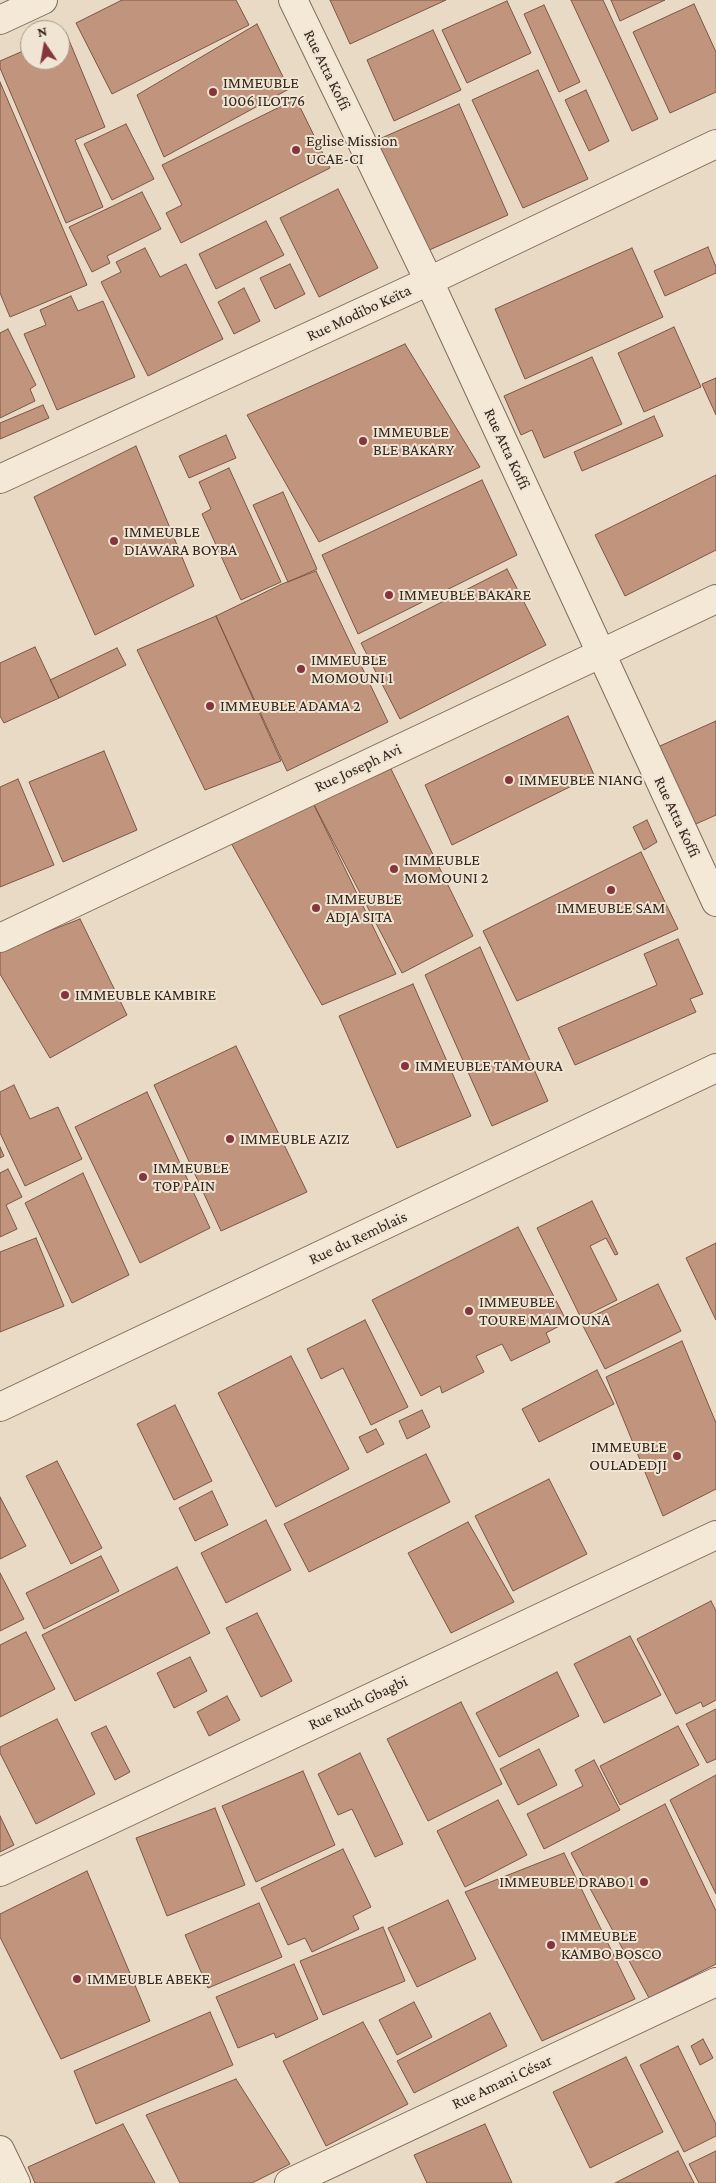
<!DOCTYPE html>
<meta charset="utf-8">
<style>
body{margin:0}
#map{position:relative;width:716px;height:2183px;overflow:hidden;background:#e8dac4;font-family:"Crimson Pro",serif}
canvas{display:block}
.north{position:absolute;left:20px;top:20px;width:50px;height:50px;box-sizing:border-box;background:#f0e5d2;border:1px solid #a4998a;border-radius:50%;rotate:348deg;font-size:14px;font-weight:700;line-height:20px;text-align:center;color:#32261f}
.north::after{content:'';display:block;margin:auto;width:18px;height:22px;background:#87343c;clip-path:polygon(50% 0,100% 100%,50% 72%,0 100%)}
</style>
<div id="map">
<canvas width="716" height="2183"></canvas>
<div class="north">N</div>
</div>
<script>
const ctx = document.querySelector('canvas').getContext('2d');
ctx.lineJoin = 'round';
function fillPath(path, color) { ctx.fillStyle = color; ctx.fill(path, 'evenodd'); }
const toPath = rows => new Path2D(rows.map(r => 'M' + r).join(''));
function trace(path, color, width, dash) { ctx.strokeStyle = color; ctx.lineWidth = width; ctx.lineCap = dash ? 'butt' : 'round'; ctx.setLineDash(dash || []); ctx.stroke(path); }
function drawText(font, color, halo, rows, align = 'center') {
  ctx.font = font + ' "Crimson Pro",serif'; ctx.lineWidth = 4; ctx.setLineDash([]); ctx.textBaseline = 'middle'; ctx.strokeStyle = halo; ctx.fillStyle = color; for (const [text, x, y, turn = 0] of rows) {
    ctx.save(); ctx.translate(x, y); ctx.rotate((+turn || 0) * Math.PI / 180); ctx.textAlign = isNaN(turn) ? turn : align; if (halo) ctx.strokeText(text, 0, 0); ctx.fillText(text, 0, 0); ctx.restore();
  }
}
const building = toPath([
 [122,0,236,0,249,25,112,94,76,23,122,0],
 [330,0,446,0,350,44,330,0],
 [571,0,603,0,658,119,632,131,571,0],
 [611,0,665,0,620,21,611,0],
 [507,1,531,53,467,83,442,30,507,1],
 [694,4,716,52,716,92,670,113,633,32,694,4],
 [544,5,580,82,559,92,524,14,544,5],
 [257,24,289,89,164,157,137,95,257,24],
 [433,30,461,90,394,121,367,60,433,30],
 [66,33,105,127,75,140,103,207,66,223,0,68,0,61,30,48,30,60,60,60,60,36,66,33],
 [538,70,588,179,523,208,472,100,538,70],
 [0,82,87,285,10,317,0,293,0,82],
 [586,90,609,141,589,151,565,100,586,90],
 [296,99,330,168,181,243,166,213,182,205,162,165,296,99],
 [459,104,508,215,427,251,377,140,459,104],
 [126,124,154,179,112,200,84,144,126,124],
 [338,189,378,268,319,297,280,218,338,189],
 [142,192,161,229,107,256,110,263,92,272,69,227,142,192],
 [266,221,284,255,216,289,199,254,266,221],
 [708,247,716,267,716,273,665,296,654,271,708,247],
 [145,248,160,277,186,264,223,339,148,376,101,282,121,272,116,262,145,248],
 [632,248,663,317,525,379,495,309,632,248],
 [290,264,305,294,275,309,260,278,290,264],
 [244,288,260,321,234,334,218,302,244,288],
 [71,296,78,311,103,301,135,377,57,410,24,334,46,325,40,310,71,296],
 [674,327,701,387,644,412,618,353,674,327],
 [8,329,36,385,30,389,35,401,0,418,0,333,8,329],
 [405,344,480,467,319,542,247,415,405,344],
 [592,357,622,424,544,458,532,430,521,435,504,396,592,357],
 [716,378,716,415,702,384,716,378],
 [43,405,49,418,0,439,0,423,43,405],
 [654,416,663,436,582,471,574,452,654,416],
 [226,435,236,458,189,478,179,456,226,435],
 [136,446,194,586,95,635,34,497,136,446],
 [229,468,281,582,241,600,202,514,211,509,199,482,229,468],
 [716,475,716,550,625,596,595,535,716,475],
 [482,480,517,555,358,634,322,555,482,480],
 [283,492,317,569,288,582,253,505,283,492],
 [507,569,546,645,400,719,361,643,507,569],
 [316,571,388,722,287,771,216,616,282,584,316,571],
 [216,616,281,761,205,790,137,650,216,616],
 [35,647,59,698,4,723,0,716,0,663,35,647],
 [117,648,126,665,59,698,50,680,117,648],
 [568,716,594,775,452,845,425,785,568,716],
 [716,721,716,815,687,828,651,750,716,721],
 [104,751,137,830,63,862,29,782,104,751],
 [391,769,473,936,402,973,313,803,391,769],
 [18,779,54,865,0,887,0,787,18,779],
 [313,803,396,974,322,1005,231,843,313,803],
 [647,820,657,842,644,850,633,827,647,820],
 [641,852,678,929,517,1001,483,931,641,852],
 [80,919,127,1015,50,1058,0,974,0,950,80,919],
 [678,939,703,994,690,999,696,1012,575,1065,558,1028,657,985,644,954,678,939],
 [480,947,548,1101,492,1126,425,975,480,947],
 [413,984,471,1116,397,1148,339,1016,413,984],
 [236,1046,307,1192,221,1231,154,1085,236,1046],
 [14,1085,30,1119,58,1107,82,1159,25,1186,0,1133,0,1092,14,1085],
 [147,1092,210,1228,140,1263,75,1127,147,1092],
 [0,1147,4,1156,0,1158,0,1147],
 [8,1169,22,1197,6,1205,17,1229,0,1237,0,1173,8,1169],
 [83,1173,129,1275,72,1303,25,1203,83,1173],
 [592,1201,618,1254,615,1255,606,1238,590,1246,617,1300,581,1318,537,1228,592,1201],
 [518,1227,567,1322,546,1333,550,1342,511,1361,502,1344,476,1356,484,1372,442,1393,440,1386,421,1396,372,1300,518,1227],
 [36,1238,64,1306,0,1332,0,1252,36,1238],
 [716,1243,716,1320,686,1258,716,1243],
 [658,1284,681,1331,605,1369,581,1322,658,1284],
 [365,1320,408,1407,371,1425,343,1368,321,1379,307,1349,365,1320],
 [682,1341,716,1423,716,1489,663,1516,606,1377,682,1341],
 [291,1356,349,1469,276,1507,218,1393,291,1356],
 [597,1370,614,1404,539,1442,522,1409,597,1370],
 [175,1405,212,1481,174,1500,137,1424,175,1405],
 [422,1410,430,1427,407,1439,399,1421,422,1410],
 [376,1429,384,1444,367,1453,359,1437,376,1429],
 [426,1454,450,1502,309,1572,284,1524,426,1454],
 [57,1461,102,1548,71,1564,26,1476,57,1461],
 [549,1479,587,1554,513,1591,475,1516,549,1479],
 [212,1491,228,1525,195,1541,179,1508,212,1491],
 [0,1497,26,1546,0,1559,0,1497],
 [266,1520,291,1570,226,1603,201,1553,266,1520],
 [468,1522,514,1602,451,1633,408,1553,468,1522],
 [101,1556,119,1591,44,1629,26,1593,101,1556],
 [177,1567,210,1633,75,1701,42,1635,177,1567],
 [0,1573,24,1619,0,1631,0,1573],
 [711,1601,716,1611,716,1700,703,1707,701,1702,676,1714,637,1639,711,1601],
 [257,1613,292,1681,261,1697,226,1628,257,1613],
 [26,1632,55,1689,0,1717,0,1645,26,1632],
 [630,1636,661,1695,604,1723,574,1664,630,1636],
 [190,1657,207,1691,174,1708,157,1673,190,1657],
 [557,1672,579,1716,499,1757,476,1713,557,1672],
 [227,1696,240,1720,209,1736,197,1712,227,1696],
 [461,1702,502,1784,428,1821,387,1739,461,1702],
 [716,1709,716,1759,707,1763,686,1724,716,1709],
 [57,1719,95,1794,36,1824,0,1753,0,1747,57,1719],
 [106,1726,130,1772,115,1780,91,1733,106,1726],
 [678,1726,699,1765,620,1805,600,1766,678,1726],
 [539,1749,557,1785,518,1805,500,1769,539,1749],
 [360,1753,403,1844,375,1857,352,1809,338,1815,318,1774,360,1753],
 [594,1760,620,1810,544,1849,527,1814,583,1786,575,1770,594,1760],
 [303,1771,335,1845,256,1882,222,1806,303,1771],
 [716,1775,716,1894,670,1800,716,1775],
 [498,1800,527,1855,465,1887,437,1831,498,1800],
 [665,1804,716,1911,716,1964,649,1998,571,1853,665,1804],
 [215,1808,245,1885,167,1916,136,1838,215,1808],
 [0,1816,14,1845,0,1852,0,1816],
 [343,1849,371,1907,353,1916,359,1929,312,1952,305,1938,288,1945,261,1888,343,1849],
 [564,1853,635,1999,542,2041,465,1892,564,1853],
 [87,1871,150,2021,61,2059,0,1937,0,1914,87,1871],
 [448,1900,476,1959,417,1987,388,1928,448,1900],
 [259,1903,282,1957,208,1988,185,1935,259,1903],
 [383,1927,405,1981,323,2015,300,1961,383,1927],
 [294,1964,318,2019,276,2038,274,2033,238,2048,216,1997,294,1964],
 [414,2002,432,2037,397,2055,379,2020,414,2002],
 [210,2012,233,2065,96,2124,74,2071,210,2012],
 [490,2013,507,2046,414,2093,397,2061,490,2013],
 [363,2022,408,2104,326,2146,283,2061,363,2022],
 [703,2039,713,2058,700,2065,691,2046,703,2039],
 [678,2046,716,2124,716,2136,684,2152,640,2065,678,2046],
 [626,2057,663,2132,590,2168,553,2092,626,2057],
 [236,2079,290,2164,252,2183,180,2183,146,2115,236,2079],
 [123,2124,155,2183,35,2183,28,2167,123,2124],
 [485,2124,512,2183,427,2183,414,2155,485,2124],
 [678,2151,694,2183,615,2183,678,2151],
 [716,2151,716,2183,699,2183,689,2164,716,2151]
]);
fillPath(building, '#c1947e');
trace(building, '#7c5645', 1);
const minor = toPath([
 [293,0,429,281,716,902],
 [0,20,43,0],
 [0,479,429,281,716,144],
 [0,938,716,599],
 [0,1407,716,1068],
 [0,1872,716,1535],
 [0,2150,16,2183],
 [289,2183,716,1982]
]);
trace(minor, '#806c5c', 30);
trace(minor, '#f4e8d6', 28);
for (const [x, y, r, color] of [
 [213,92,5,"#87343c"],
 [296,150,5,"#87343c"],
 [363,441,5,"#87343c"],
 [114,541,5,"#87343c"],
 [389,595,5,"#87343c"],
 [301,669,5,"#87343c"],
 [210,706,5,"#87343c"],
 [509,780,5,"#87343c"],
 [394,869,5,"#87343c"],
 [611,890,5,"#87343c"],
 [316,908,5,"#87343c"],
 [65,995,5,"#87343c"],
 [405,1066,5,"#87343c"],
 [230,1139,5,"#87343c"],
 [143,1177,5,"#87343c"],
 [469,1311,5,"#87343c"],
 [677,1456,5,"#87343c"],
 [644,1882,5,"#87343c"],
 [551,1945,5,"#87343c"],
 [77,1979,5,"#87343c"]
]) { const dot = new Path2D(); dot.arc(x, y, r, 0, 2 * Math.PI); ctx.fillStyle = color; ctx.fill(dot); trace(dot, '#f0e5d2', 2); }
drawText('16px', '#32261f', '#f0e5d2', [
 ["Rue Atta Koffi",327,70,64],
 ["Rue Modibo Keïta",359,313,-25],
 ["Rue Atta Koffi",507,449,65],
 ["Rue Joseph Avi",358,768,-25],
 ["Rue Atta Koffi",677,817,65],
 ["Rue du Remblais",358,1238,-25],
 ["Rue Ruth Gbagbi",358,1703,-25],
 ["Rue Amani César",502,2082,-25]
]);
drawText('16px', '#32261f', '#f0e5d2', [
 ["IMMEUBLE",223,83],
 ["1006 ILOT76",223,101],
 ["Eglise Mission",306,141],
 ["UCAE-CI",306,159],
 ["IMMEUBLE",373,432],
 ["BLE BAKARY",373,450],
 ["IMMEUBLE",124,532],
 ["DIAWARA BOYBA",124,550],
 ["IMMEUBLE BAKARE",399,595],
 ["IMMEUBLE",311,660],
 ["MOMOUNI 1",311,678],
 ["IMMEUBLE ADAMA 2",220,706],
 ["IMMEUBLE NIANG",519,780],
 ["IMMEUBLE",404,860],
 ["MOMOUNI 2",404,878],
 ["IMMEUBLE",326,899],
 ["ADJA SITA",326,917],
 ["IMMEUBLE SAM",611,908,"center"],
 ["IMMEUBLE KAMBIRE",75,995],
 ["IMMEUBLE TAMOURA",415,1066],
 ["IMMEUBLE AZIZ",240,1139],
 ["IMMEUBLE",153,1168],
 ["TOP PAIN",153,1186],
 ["IMMEUBLE",479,1302],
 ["TOURE MAIMOUNA",479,1320],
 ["IMMEUBLE",667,1447,"right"],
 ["OULADEDJI",667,1465,"right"],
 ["IMMEUBLE DRABO 1",634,1882,"right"],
 ["IMMEUBLE",561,1936],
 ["KAMBO BOSCO",561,1954],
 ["IMMEUBLE ABEKE",87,1979]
], 'left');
</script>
